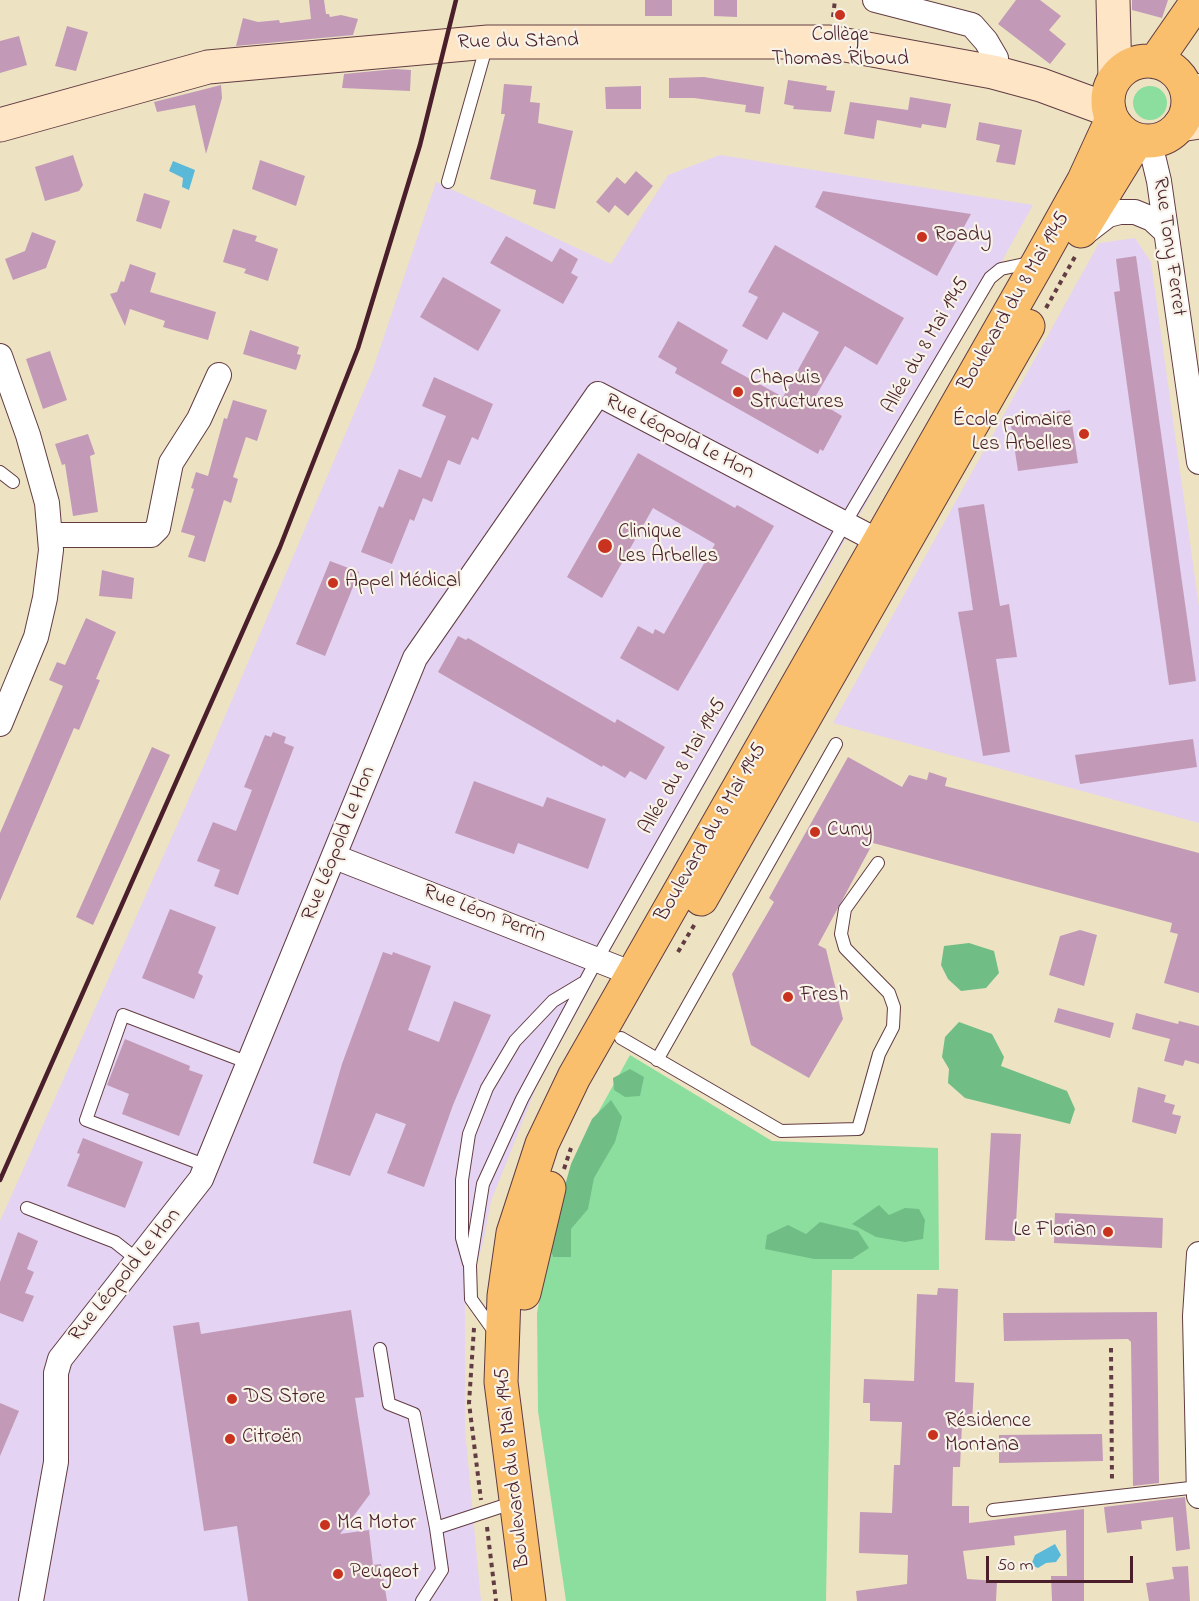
<!DOCTYPE html>
<meta charset="utf-8">
<style>
body{margin:0}
#map{position:relative;width:1199px;height:1601px;overflow:hidden;background:#ede3c3;font-family:"Indie Flower",sans-serif}
canvas{display:block}
.scale{position:absolute;left:986px;top:1556px;width:147px;height:27px;box-sizing:border-box;border:3px solid #4a1f2b;border-top:0;padding-left:8px;font-size:18px;line-height:21px;white-space:nowrap;color:#4a1f2b;-webkit-text-stroke:4px #f7f3e8;paint-order:stroke}
</style>
<div id="map">
<canvas width="1199" height="1601"></canvas>
<div class="scale">50 m</div>
</div>
<script>
const ctx = document.querySelector('canvas').getContext('2d');
ctx.lineJoin = 'round';
function fillPath(path, color) { ctx.fillStyle = color; ctx.fill(path, 'evenodd'); }
const toPath = rows => new Path2D(rows.map(r => 'M' + r).join(''));
function trace(path, color, width, dash) { ctx.strokeStyle = color; ctx.lineWidth = width; ctx.lineCap = dash ? 'butt' : 'round'; ctx.setLineDash(dash || []); ctx.stroke(path); }
function drawText(font, color, halo, rows, align = 'center') {
  ctx.font = font + ' "Indie Flower",sans-serif'; ctx.lineWidth = 4.5; ctx.setLineDash([]); ctx.textBaseline = 'middle'; ctx.strokeStyle = halo; ctx.fillStyle = color; for (const [text, x, y, turn = 0] of rows) {
    ctx.save(); ctx.translate(x, y); ctx.rotate((+turn || 0) * Math.PI / 180); ctx.textAlign = isNaN(turn) ? turn : align; if (halo) ctx.strokeText(text, 0, 0); ctx.fillText(text, 0, 0); ctx.restore();
  }
}
fillPath(toPath([
 [720,155,1033,205,907,432,621,931,536,1088,491,1201,483,1243,465,1304,465,1429,481,1601,0,1601,0,1221,208,756,373,369,436,182,611,264,668,175],
 [1135,238,1151,262,1199,607,1199,823,833,723,1099,243]
]), '#e4d3f2');
fillPath(toPath([
 '1133 103a17 17 0 1 1 34 0a17 17 0 1 1-34 0Z',
 [630,1055,772,1141,938,1148,939,1270,832,1270,826,1601,566,1601,538,1411,537,1313,548,1255,595,1118]
]), '#8cde9f');
fillPath(toPath([
 [969,943,994,951,999,973,986,988,961,991,948,979,941,965,944,946],
 [959,1022,992,1034,1004,1057,1001,1066,1067,1091,1075,1109,1070,1124,965,1098,948,1083,949,1069,942,1057,945,1037],
 [630,1069,644,1077,640,1096,625,1097,614,1090,613,1078],
 [611,1100,622,1117,615,1142,594,1178,588,1209,571,1229,571,1257,553,1257,549,1242,571,1164,592,1119],
 [879,1205,889,1215,905,1208,919,1209,925,1220,923,1239,905,1242,876,1237,852,1224],
 [820,1222,858,1231,869,1248,852,1259,814,1259,765,1249,767,1235,788,1225,806,1234]
]), '#71bd86');
fillPath(toPath([
 [173,161,195,170,189,190,182,187,183,178,169,171],
 [1055,1544,1061,1555,1056,1562,1046,1563,1038,1568,1031,1565,1035,1555]
]), '#5ab8d8');
fillPath(toPath([
 [309,0,324,0,326,14,329,14,330,17,341,15,358,19,353,35,236,46,243,18,258,22,279,20,280,23,311,19],
 [645,0,672,0,672,16,645,16],
 [714,0,737,0,737,17,714,16],
 [1016,0,1040,0,1061,16,1049,30,1066,44,1050,64,998,24],
 [1132,0,1168,0,1162,18,1132,10],
 [67,26,88,32,76,71,55,66],
 [19,36,27,65,0,73,0,41],
 [395,69,411,70,410,91,342,88,344,74],
 [704,77,764,87,760,114,745,112,746,105,694,98,669,98,669,78],
 [788,80,827,86,826,90,835,91,831,112,793,109,794,106,784,104],
 [504,84,532,86,530,102,540,103,538,123,573,131,555,209,533,204,536,190,490,179,505,114,501,114],
 [221,85,222,98,206,154,195,105,157,112,154,102],
 [641,86,641,109,606,109,605,87],
 [910,97,951,104,946,128,922,124,921,128,877,120,874,139,844,134,850,102,908,110],
 [979,122,1022,130,1015,165,996,162,1000,145,976,140],
 [73,155,83,185,79,191,45,201,35,167],
 [260,160,305,176,296,206,252,189],
 [636,171,653,186,628,216,615,205,609,213,596,202,617,177,625,184],
 [823,191,872,199,971,214,937,276,815,207],
 [144,193,170,201,161,229,136,221],
 [233,229,257,236,255,241,278,249,268,281,244,273,246,269,223,262],
 [32,232,56,241,46,268,13,280,5,259,25,251],
 [506,236,552,262,560,248,578,259,571,273,578,277,563,304,490,263],
 [775,245,904,318,877,365,845,346,814,399,842,416,823,451,820,449,818,454,675,373,677,368,658,357,678,321,728,350,721,363,783,397,819,332,783,312,767,340,742,326,758,297,748,292],
 [1136,256,1196,681,1169,685,1114,292,1120,291,1116,259],
 [130,264,156,273,150,292,216,312,208,340,163,327,165,321,130,309,125,326,110,294,117,292,121,281,124,282],
 [443,277,501,310,478,351,420,317],
 [250,330,299,347,297,354,301,355,296,370,243,354],
 [50,351,67,400,43,409,26,359],
 [434,377,493,404,478,440,472,437,460,465,448,460,432,502,423,498,414,521,410,519,392,564,361,552,379,506,383,508,399,469,421,478,446,416,422,406],
 [233,400,267,410,257,441,246,437,233,477,238,479,231,503,224,500,205,562,188,557,195,536,181,532,194,489,191,488,196,472,208,476,224,418,227,419],
 [1070,410,1078,463,1018,471,1010,419],
 [88,434,95,454,90,456,98,512,73,516,65,464,62,465,55,444],
 [638,453,735,508,737,505,774,526,678,691,620,658,638,626,653,634,655,629,664,634,715,544,653,508,602,598,567,577],
 [984,504,1000,606,1009,604,1017,657,996,659,1010,752,983,756,958,612,973,610,958,508],
 [330,561,359,572,325,656,296,644],
 [102,570,134,578,132,599,99,596],
 [86,618,116,632,96,679,100,680,79,730,74,728,0,901,0,833,63,686,49,680,57,662,65,665],
 [458,636,466,640,468,638,615,723,617,719,665,747,646,780,630,771,625,778,603,765,602,767,438,672],
 [273,732,286,737,284,743,294,747,238,895,214,886,220,870,197,861,213,822,236,831,252,790,244,787,265,735,271,737],
 [1193,739,1197,767,1080,784,1075,755],
 [152,747,170,755,93,925,76,917],
 [848,757,902,787,909,775,927,780,929,772,947,778,945,786,1199,853,1199,993,1164,983,1178,934,1170,932,1172,923,873,843,818,945,826,949,843,1019,809,1078,751,1045,732,974,774,902,769,898],
 [474,781,543,807,547,797,606,819,588,869,518,843,514,854,455,833],
 [170,909,216,927,198,973,203,976,194,999,142,978],
 [1080,930,1097,935,1084,986,1049,975,1060,936],
 [383,952,392,955,393,952,431,966,408,1030,439,1042,454,1001,491,1015,453,1105,424,1187,387,1173,406,1124,376,1113,350,1176,313,1163,342,1064],
 [1058,1008,1114,1023,1110,1038,1054,1022],
 [1136,1013,1178,1024,1179,1021,1199,1026,1199,1064,1185,1060,1183,1066,1164,1061,1170,1039,1132,1029],
 [125,1039,190,1066,189,1070,203,1075,179,1136,122,1114,129,1094,107,1085],
 [1138,1087,1166,1095,1164,1102,1175,1105,1172,1114,1181,1116,1176,1134,1132,1122],
 [991,1133,1021,1134,1015,1241,985,1240],
 [83,1138,143,1162,125,1208,67,1186,80,1154,77,1153],
 [1055,1213,1163,1218,1162,1248,1054,1243],
 [18,1232,38,1241,27,1269,34,1272,25,1293,34,1296,23,1322,0,1313,0,1282],
 [938,1288,958,1289,955,1382,974,1383,972,1424,962,1424,960,1467,953,1467,952,1506,969,1506,969,1523,1084,1509,1084,1601,1052,1601,1051,1576,1067,1576,1066,1530,1014,1536,1015,1545,963,1551,967,1579,997,1581,996,1601,857,1601,856,1591,907,1584,908,1555,859,1553,860,1512,892,1513,894,1465,900,1465,902,1422,870,1421,870,1403,863,1403,864,1379,914,1381,917,1294,937,1295],
 [351,1310,364,1397,355,1398,370,1494,340,1534,369,1530,373,1565,381,1564,387,1601,248,1601,237,1526,204,1531,173,1326,199,1322,201,1334],
 [1157,1312,1159,1483,1133,1486,1131,1342,1128,1339,1004,1341,1003,1313],
 [0,1403,19,1411,0,1456],
 [1102,1434,1103,1461,999,1463,999,1435],
 [1185,1497,1190,1549,1176,1551,1173,1517,1141,1521,1142,1529,1107,1533,1104,1507],
 [1188,1566,1190,1601,1149,1601,1146,1583,1174,1579,1172,1567]
]), '#c29ab7');
const lane = toPath([
 [1187,91,1199,80],
 [448,182,487,44],
 [0,472,13,482],
 [621,1038,781,1131,858,1129,879,1054,893,1027,894,1007,889,993,845,948,841,934,845,909,878,863],
 [657,1060,836,744],
 [207,1166,86,1120,123,1015,249,1063],
 [27,1208,115,1242,139,1261],
 [469,1263,462,1238,462,1180,469,1134,487,1088,515,1041,553,1001,583,983],
 [496,1334,471,1299,470,1265,483,1184,522,1099,600,954,845,523,990,278,1001,269,1034,262],
 [380,1349,389,1404,414,1414,436,1528,442,1570,422,1601],
 [993,1510,1199,1487],
 [436,1528,515,1502]
]);
const street = toPath([
 [875,0,972,25,986,41,996,58,993,72],
 [1144,141,1154,160,1159,181,1199,462],
 [1086,232,1108,215,1120,212,1135,212,1152,219,1166,232],
 [0,356,28,435,47,503,51,550,45,598,36,637,0,724],
 [50,535,151,535,158,528,171,463,199,419,219,375],
 [335,857,633,974],
 [1199,1254,1195,1316,1199,1496],
 [31,1601,56,1462,56,1373,60,1359,201,1179,415,658,598,394,878,541]
]);
const secondary = toPath([
 [1113,0,1115,78],
 [0,125,208,67,488,42,829,42,993,72,1041,85,1109,110],
 [1180,125,1199,122]
]);
const primary = toPath([
 '1108 101a40 40 0 1 1 80 0a40 40 0 1 1-80 0Z',
 [1155,62,1198,0],
 [1081,231,1137,140],
 [701,899,1028,326],
 [524,1293,549,1188],
 [529,1601,501,1382,504,1296,513,1233,542,1144,574,1077,1039,261,1084,180,1112,119]
]);
trace(lane, '#623c42', 14);
trace(street, '#623c42', 26);
trace(secondary, '#623c42', 35);
trace(primary, '#623c42', 35);
trace(toPath([
 [833,17,835,0],
 [1046,308,1076,255],
 [678,952,696,922],
 [564,1169,571,1148],
 [474,1328,469,1403,481,1500],
 [1111,1348,1112,1483],
 [487,1527,496,1601]
]), '#623c42', 4, [4.5, 4.5]);
trace(lane, '#fff', 12);
trace(street, '#fff', 24);
trace(secondary, '#fde5c5', 33);
trace(primary, '#f9bf6d', 33);
trace(toPath([
 [0,1180,280,547,358,348,420,145,456,0]
]), '#4a1f2b', 4.5);
for (const [x, y, r, color] of [
 [840,15,6,"#c8321e"],
 [922,237,6,"#c8321e"],
 [738,392,6,"#c8321e"],
 [1084,434,6,"#c8321e"],
 [605,546,8,"#c8321e"],
 [333,583,6,"#c8321e"],
 [815,832,6,"#c8321e"],
 [788,997,6,"#c8321e"],
 [1108,1232,6,"#c8321e"],
 [232,1399,6,"#c8321e"],
 [933,1435,6,"#c8321e"],
 [230,1439,6,"#c8321e"],
 [325,1525,6,"#c8321e"],
 [338,1574,6,"#c8321e"]
]) { const dot = new Path2D(); dot.arc(x, y, r, 0, 2 * Math.PI); ctx.fillStyle = color; ctx.fill(dot); trace(dot, '#f7f3e8', 2); }
drawText('21px', '#4a1f2b', '#f7f3e8', [
 ["Collège",840,37,"center"],
 ["Thomas Riboud",840,61,"center"],
 ["Roady",934,237],
 ["Chapuis",750,380],
 ["Structures",750,404],
 ["École primaire",1072,422,"right"],
 ["Les Arbelles",1072,446,"right"],
 ["Clinique",618,534],
 ["Les Arbelles",618,558],
 ["Appel Médical",345,583],
 ["Cuny",827,832],
 ["Fresh",800,997],
 ["Le Florian",1096,1232,"right"],
 ["DS Store",244,1399],
 ["Résidence",945,1423],
 ["Montana",945,1447],
 ["Citroën",242,1439],
 ["MG Motor",337,1525],
 ["Peugeot",350,1574]
], 'left');
drawText('21px', '#4a1f2b', '#f7f3e8', [
 ["Rue du Stand",518,43,-1],
 ["Rue Tony Ferret",1168,247,82],
 ["Boulevard du 8 Mai 1945",1015,302,-60],
 ["Allée du 8 Mai 1945",927,346,-60],
 ["Rue Léopold Le Hon",679,438,27],
 ["Allée du 8 Mai 1945",684,767,-60],
 ["Boulevard du 8 Mai 1945",712,833,-60],
 ["Rue Léopold Le Hon",340,844,-68],
 ["Rue Léon Perrin",484,915,21],
 ["Rue Léopold Le Hon",126,1276,-51],
 ["Boulevard du 8 Mai 1945",514,1468,-96]
]);
</script>
